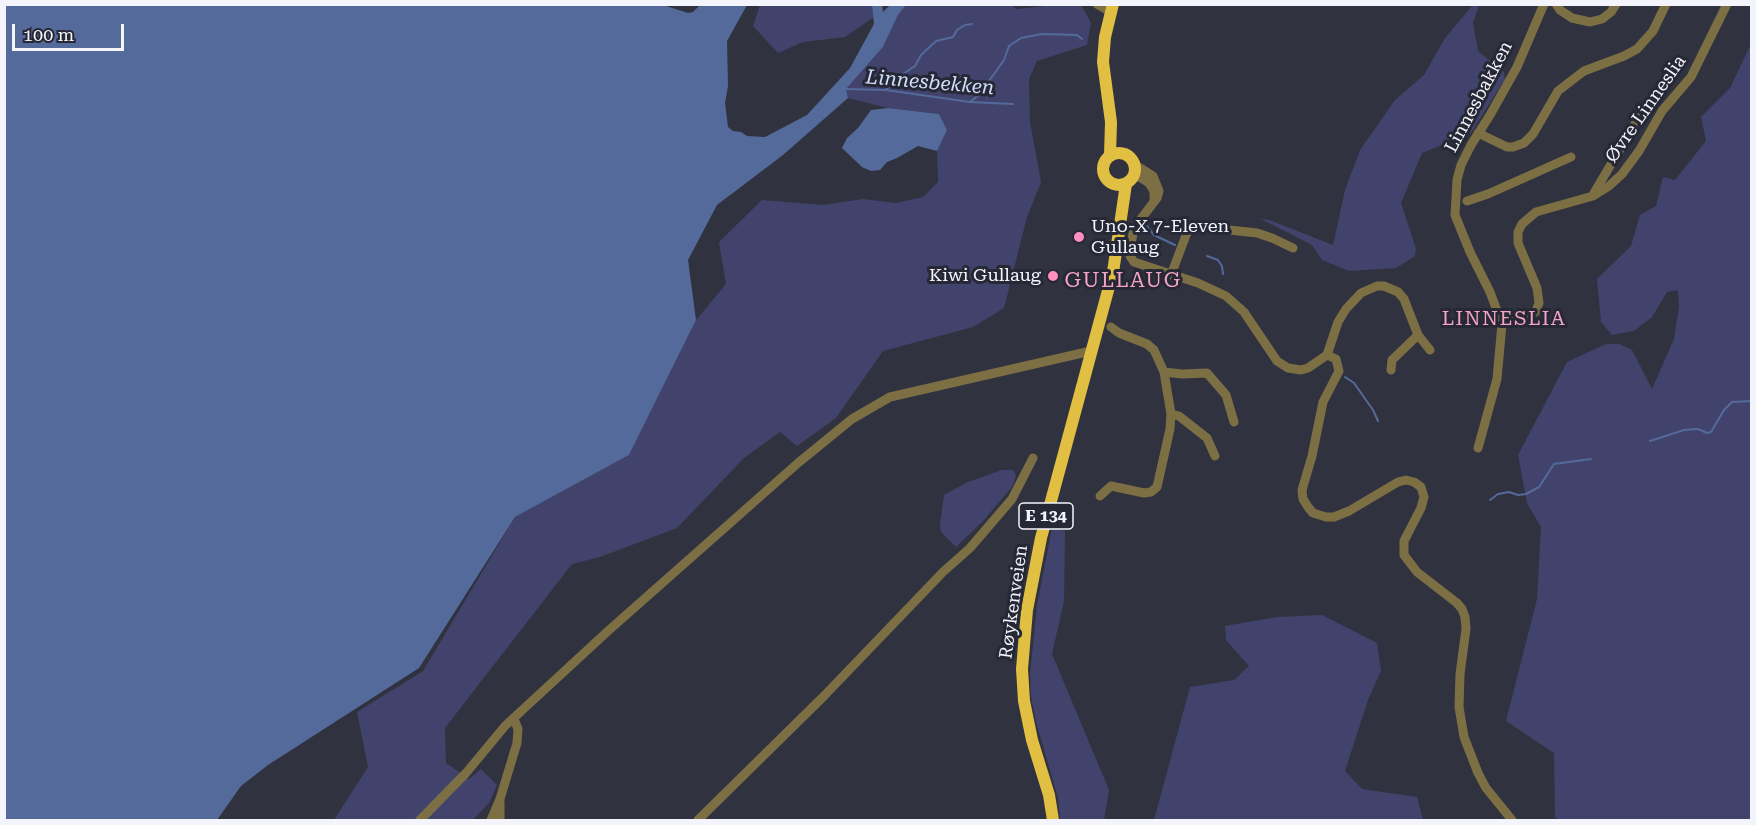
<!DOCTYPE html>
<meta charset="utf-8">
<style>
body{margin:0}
#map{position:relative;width:1756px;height:825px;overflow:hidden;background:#31323f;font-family:"Roboto Serif",serif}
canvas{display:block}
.frame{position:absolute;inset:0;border:6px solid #f3f4fc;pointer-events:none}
.scale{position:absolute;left:12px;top:24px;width:112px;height:27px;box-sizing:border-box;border:3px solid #f3f4fc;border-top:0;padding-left:8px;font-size:18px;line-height:21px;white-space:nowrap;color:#f3f4fc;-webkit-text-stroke:4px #272835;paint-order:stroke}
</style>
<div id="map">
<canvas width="1756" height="825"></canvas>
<div class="frame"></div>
<div class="scale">100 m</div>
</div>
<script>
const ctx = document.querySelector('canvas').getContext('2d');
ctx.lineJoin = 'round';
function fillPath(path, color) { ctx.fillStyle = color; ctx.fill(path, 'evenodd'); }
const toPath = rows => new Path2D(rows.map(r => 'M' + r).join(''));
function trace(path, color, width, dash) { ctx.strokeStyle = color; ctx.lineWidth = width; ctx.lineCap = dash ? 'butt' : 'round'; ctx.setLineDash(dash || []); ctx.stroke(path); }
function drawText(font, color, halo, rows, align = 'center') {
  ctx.font = font + ' "Roboto Serif",serif'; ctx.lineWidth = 6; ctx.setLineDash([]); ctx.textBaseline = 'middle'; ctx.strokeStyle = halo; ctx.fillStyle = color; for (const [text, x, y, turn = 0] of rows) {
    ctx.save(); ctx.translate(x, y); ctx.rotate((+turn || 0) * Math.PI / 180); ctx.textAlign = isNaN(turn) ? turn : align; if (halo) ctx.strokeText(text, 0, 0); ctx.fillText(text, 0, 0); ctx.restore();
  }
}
fillPath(toPath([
 [1011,4,1016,9,1056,5,1081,5,1091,23,1087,45,1037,61,1029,79,1030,122,1041,182,1027,217,1004,308,973,327,883,351,836,418,797,446,780,432,744,458,677,528,600,557,572,564,445,728,446,763,469,779,481,769,497,785,489,803,473,820,334,820,368,767,357,712,423,671,515,517,629,455,696,320,726,284,719,242,762,200,823,205,863,199,896,203,923,197,938,182,937,151,947,130,939,114,888,108,848,98,846,89,883,47,898,15,906,5],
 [760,5,872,5,874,17,845,37,803,42,778,53,753,26],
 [1473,5,1479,5,1473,23,1478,51,1504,72,1505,79,1471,133,1422,153,1401,203,1416,249,1415,256,1396,268,1349,271,1322,260,1312,245,1259,218,1272,221,1333,245,1345,190,1360,150,1395,100,1424,75,1445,38],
 [1751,44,1751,820,1559,820,1555,817,1554,753,1506,721,1537,599,1541,527,1527,503,1518,455,1567,362,1606,344,1619,344,1632,350,1652,389,1674,339,1679,307,1678,290,1667,292,1652,317,1634,331,1612,335,1601,322,1597,279,1631,246,1640,215,1656,206,1663,177,1675,180,1706,141,1701,117,1730,88],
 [1002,470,1013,470,1016,476,1012,487,983,521,956,547,941,532,940,524,944,495,968,482],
 [1052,528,1065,531,1064,601,1052,654,1109,790,1104,820,1060,820,1058,798,1036,722,1031,696,1030,674,1037,605],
 [1322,615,1377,643,1381,671,1368,700,1345,771,1362,789,1417,797,1423,820,1154,820,1190,687,1234,680,1249,666,1226,640,1225,626,1277,617]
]), '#41436c');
fillPath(toPath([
 [663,5,688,13,693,12,700,5,747,5,727,41,728,86,725,103,728,127,733,131,741,132,747,136,765,137,807,115,850,68,874,24,872,5,882,5,883,12,890,5,906,5,898,15,883,47,846,89,848,98,783,155,717,205,688,260,696,320,629,455,515,517,419,668,268,765,241,786,217,820,5,820,5,5],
 [888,108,939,114,947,130,937,151,918,146,897,158,887,162,880,170,871,171,862,167,842,148,847,138,858,128,871,110]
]), '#536a9b');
trace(toPath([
 [846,89,886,90,970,102,1013,104],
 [886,90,897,78,915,66,921,55,936,41,953,37,957,30,965,25,972,24],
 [970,102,979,95,1004,60,1009,46,1021,38,1042,34,1077,35,1082,39],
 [1145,224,1154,235,1175,245],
 [1207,256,1218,260,1222,266,1223,274],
 [1345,377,1354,383,1373,410,1378,421],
 [1650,441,1684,430,1698,429,1707,433,1711,432,1724,410,1732,402,1752,401],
 [1490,500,1498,494,1509,492,1518,495,1526,494,1539,487,1554,464,1591,459]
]), '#536a9b', 2);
trace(toPath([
 [1097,4,1111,12],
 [1556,4,1560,10,1572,18,1590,22,1602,19,1611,12,1616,4],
 [1478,133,1507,147,1513,147,1524,143,1533,134,1558,91,1584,71,1624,56,1637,49,1653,31,1666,4],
 [1134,164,1153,176,1159,191,1157,198,1134,228,1130,250,1130,256,1134,262,1198,283,1226,296,1244,312,1277,361,1288,368,1301,370,1308,368,1327,355,1336,359,1339,371,1323,402,1312,456,1302,490,1303,499,1308,507,1313,513,1326,517,1334,517,1349,511,1398,482,1406,480,1414,482,1421,487,1424,497,1421,508,1404,541,1404,555,1417,572,1457,603,1462,609,1465,617,1466,629,1460,674,1459,707,1464,737,1478,773,1486,788,1512,820],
 [1133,176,1141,178,1149,183,1154,191,1154,198],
 [1594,193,1636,122,1647,109],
 [1467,201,1488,194,1571,157],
 [1171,275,1188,230,1193,226,1257,233,1272,238,1293,248],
 [1501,320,1525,320,1536,311,1539,303,1537,288,1518,243,1518,232,1522,224,1536,212,1593,196,1609,186,1622,174,1639,151,1662,111,1691,77,1727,4],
 [1327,355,1338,322,1346,309,1361,293,1377,286,1384,286,1398,292,1404,299,1418,335,1430,350],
 [1391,370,1392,360,1418,335],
 [1164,372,1182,374,1207,373,1226,395,1234,422],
 [1171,414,1179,416,1207,438,1215,456],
 [1478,448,1497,379,1502,324,1490,292,1470,252,1455,215,1457,180,1461,165,1471,145,1490,115,1517,67,1544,4],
 [1100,496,1111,486,1144,493,1151,492,1157,487,1170,429,1171,414,1164,372,1154,350,1147,344,1119,333,1111,327],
 [500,802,500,820],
 [420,820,466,773,505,726,608,631,798,463,852,419,890,397,1091,351],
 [491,820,500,799,517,743,518,729,514,719],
 [698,820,824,696,943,572,970,548,1012,499,1033,458]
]), '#7c6f43', 9);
trace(toPath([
 '1103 169a16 16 0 1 1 32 0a16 16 0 1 1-32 0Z',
 [1110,155,1111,122,1103,62,1105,37,1113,4],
 [1053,820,1049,795,1032,740,1024,701,1022,669,1027,610,1041,538,1113,272,1126,184]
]), '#e0bf43', 12);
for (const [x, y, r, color] of [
 [1079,237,6,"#fe8ebd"],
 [1053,276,6,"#fe8ebd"]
]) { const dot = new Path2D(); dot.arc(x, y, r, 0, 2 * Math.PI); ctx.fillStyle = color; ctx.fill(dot); trace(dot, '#272835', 2); }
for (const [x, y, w] of [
 [1046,516,54]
]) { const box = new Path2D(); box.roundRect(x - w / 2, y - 13, w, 26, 4.5); ctx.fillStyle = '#272835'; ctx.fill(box); trace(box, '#f3f4fc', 1.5); }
drawText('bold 16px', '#f3f4fc', null, [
 ["E 134",1046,516]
]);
drawText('18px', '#f3f4fc', '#272835', [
 ["Linnesbakken",1479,97,-62],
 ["Øvre Linneslia",1646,109,-55],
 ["Røykenveien",1014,602,-82]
]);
drawText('18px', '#f3f4fc', '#272835', [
 ["Uno-X 7-Eleven",1091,227],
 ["Gullaug",1091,248],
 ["Kiwi Gullaug",1041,276,"right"]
], 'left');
drawText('italic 20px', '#d0dffe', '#272835', [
 ["Linnesbekken",930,83,5]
]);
ctx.letterSpacing = '1.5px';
drawText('20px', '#f3a4c3', '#272835', [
 ["LINNESLIA",1504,319]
]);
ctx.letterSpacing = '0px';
ctx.letterSpacing = '1.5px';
drawText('21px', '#f3a4c3', '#272835', [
 ["GULLAUG",1123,281]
]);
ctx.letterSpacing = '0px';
</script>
